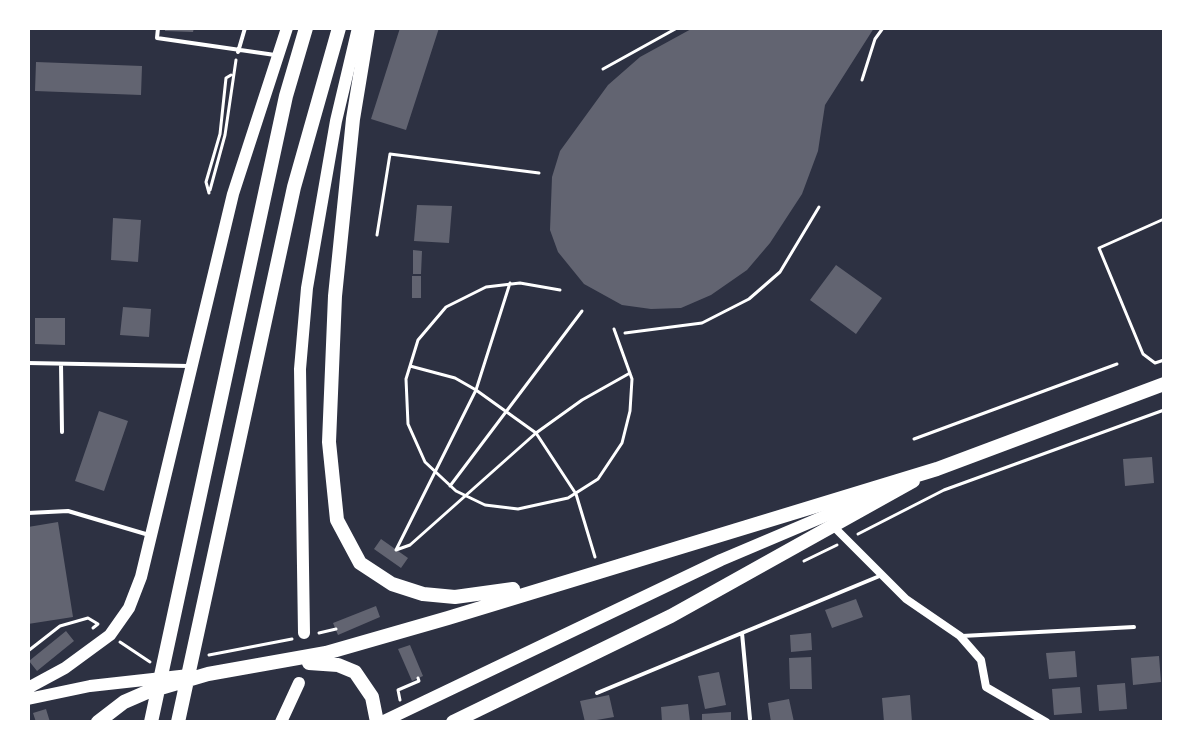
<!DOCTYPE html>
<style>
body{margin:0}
#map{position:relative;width:1192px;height:750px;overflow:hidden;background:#2d3142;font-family:"Open Sans",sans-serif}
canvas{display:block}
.frame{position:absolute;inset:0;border:30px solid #fff;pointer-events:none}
</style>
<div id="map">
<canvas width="1192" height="750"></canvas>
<div class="frame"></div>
</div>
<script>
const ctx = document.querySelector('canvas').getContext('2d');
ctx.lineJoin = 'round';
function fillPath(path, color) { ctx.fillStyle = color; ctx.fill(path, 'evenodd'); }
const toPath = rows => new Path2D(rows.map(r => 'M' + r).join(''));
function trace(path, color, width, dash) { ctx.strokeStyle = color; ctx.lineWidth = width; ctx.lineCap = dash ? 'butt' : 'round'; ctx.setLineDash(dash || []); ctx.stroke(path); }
fillPath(toPath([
 [165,28,194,28,193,32,165,31],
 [400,28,439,28,406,130,371,119],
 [693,28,874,28,825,105,818,151,802,194,770,243,747,270,711,295,681,308,651,309,622,305,584,284,558,252,550,230,552,177,560,151,608,85,640,57],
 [36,62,142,66,141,95,35,91],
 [417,205,452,206,449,243,414,241],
 [113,218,141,220,138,262,111,260],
 [413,250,422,251,421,274,413,274],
 [836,265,882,298,856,334,810,300],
 [412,276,421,276,421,298,412,298],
 [123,307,151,309,149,337,120,335],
 [35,318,65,318,65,345,35,344],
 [99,411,128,421,104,491,75,481],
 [1152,457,1154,483,1125,486,1123,459],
 [58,522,73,617,28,624,28,527],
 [381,539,408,558,401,568,374,549],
 [856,599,863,617,832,628,825,610],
 [376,606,380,617,338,635,333,623],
 [66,631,74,641,37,671,29,661],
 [811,633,812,650,791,652,790,635],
 [410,645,423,676,412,681,398,649],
 [1075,651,1077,677,1049,679,1046,653],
 [1159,656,1161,682,1133,685,1131,658],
 [811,657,812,689,790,689,789,658],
 [719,672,726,705,705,709,698,676],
 [1125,683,1127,709,1099,711,1097,685],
 [1080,687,1082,713,1054,715,1052,689],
 [609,695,614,717,585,722,580,701],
 [910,695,912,722,884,722,882,698],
 [789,699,794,722,771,722,768,703],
 [688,704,690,722,662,722,661,707],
 [46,709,50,722,36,722,33,713],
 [731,712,731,722,702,722,702,714]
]), '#626471');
trace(toPath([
 [603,69,677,28],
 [862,80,875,39,883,28],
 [210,190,225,135,236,60],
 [209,193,206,182,220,134,226,78,231,75],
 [1164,219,1099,248,1143,354,1155,363,1164,360],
 [377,235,390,154,539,173],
 [560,290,520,283,486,287,446,307,418,340,406,379,408,424,425,462,456,491,485,505,518,509,568,498,598,479,622,443,630,411,632,379,614,329],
 [625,333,702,323,749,299,780,272,819,207],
 [410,366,455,378,476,390,536,433,576,494,595,557],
 [914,439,1117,364],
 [450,486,582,311],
 [858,534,944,490,1164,410],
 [396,550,410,545,536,433,582,400,630,373],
 [396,550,476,390,510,283],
 [804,561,837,545],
 [319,633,336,629],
 [120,642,150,662],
 [28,651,60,626,88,618,98,624,93,628],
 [209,655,292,639],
 [400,700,398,690,419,681,418,678]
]), '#fff', 3);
trace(toPath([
 [158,28,157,38,275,55],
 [238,52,245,28],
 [28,363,189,366],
 [61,364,62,432],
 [28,513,68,511,149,535],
 [742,633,750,719],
 [962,636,1134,627],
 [597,693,882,575]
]), '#fff', 4);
trace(toPath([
 [833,526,906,599,960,636,981,660,986,687,1046,722]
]), '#fff', 8);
trace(toPath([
 [304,633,300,369,307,288,336,121,358,28],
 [28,688,65,668,110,635,129,608,141,577,233,194,287,28],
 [28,699,90,686,189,675],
 [281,722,299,683],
 [382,722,721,560,884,491]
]), '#fff', 12);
trace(toPath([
 [368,28,353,119,335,296,329,442,337,520,360,563,392,584,423,594,455,597,513,589],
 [309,663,338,665,355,672,372,697,377,722],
 [98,722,124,702,147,692,208,674,326,653,448,618,937,469,1164,384],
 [151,722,286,96,306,28],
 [178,722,294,187,339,28],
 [453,722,671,616,913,481]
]), '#fff', 14);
</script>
